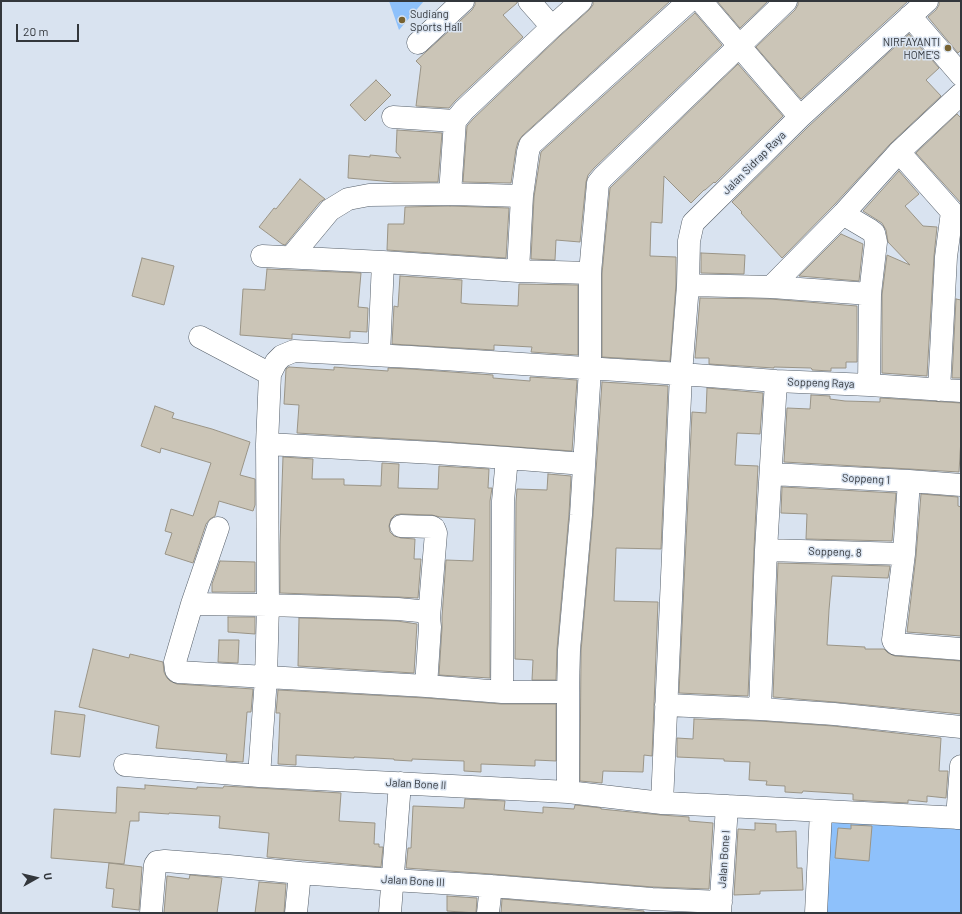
<!DOCTYPE html>
<style>
body{margin:0}
#map{position:relative;width:962px;height:914px;overflow:hidden;background:#d9e3f0;font-family:Barlow,sans-serif}
canvas{display:block}
.frame{position:absolute;inset:0;border:2px solid #33373c;pointer-events:none}
.north{position:absolute;left:16px;top:858px;width:40px;height:40px;-webkit-text-stroke:3px #d9e3f0;paint-order:stroke;rotate:82deg;font-size:11px;font-weight:700;line-height:16px;text-align:center;color:#33373c}
.north::after{content:'';display:block;margin:auto;width:14px;height:18px;background:#33373c;clip-path:polygon(50% 0,100% 100%,50% 72%,0 100%)}
.scale{position:absolute;left:16px;top:24px;width:63px;height:18px;box-sizing:border-box;border:2px solid #33373c;border-top:0;padding-left:5px;font-size:12px;line-height:14px;white-space:nowrap;color:#33373c;-webkit-text-stroke:3px #d9e3f0;paint-order:stroke}
</style>
<div id="map">
<canvas width="962" height="914"></canvas>
<div class="frame"></div>
<div class="north">U</div>
<div class="scale">20 m</div>
</div>
<script>
const ctx = document.querySelector('canvas').getContext('2d');
ctx.lineJoin = 'round';
function fillPath(path, color) { ctx.fillStyle = color; ctx.fill(path, 'evenodd'); }
const toPath = rows => new Path2D(rows.map(r => 'M' + r).join(''));
function trace(path, color, width, dash) { ctx.strokeStyle = color; ctx.lineWidth = width; ctx.lineCap = dash ? 'butt' : 'round'; ctx.setLineDash(dash || []); ctx.stroke(path); }
function drawText(font, color, halo, rows, align = 'center') {
  ctx.font = font + ' Barlow,sans-serif'; ctx.lineWidth = 3; ctx.setLineDash([]); ctx.textBaseline = 'middle'; ctx.strokeStyle = halo; ctx.fillStyle = color; for (const [text, x, y, turn = 0] of rows) {
    ctx.save(); ctx.translate(x, y); ctx.rotate((+turn || 0) * Math.PI / 180); ctx.textAlign = isNaN(turn) ? turn : align; if (halo) ctx.strokeText(text, 0, 0); ctx.fillText(text, 0, 0); ctx.restore();
  }
}
fillPath(toPath([
 [389,1,424,1,399,30],
 [821,811,961,818,961,913,816,913]
]), '#8ec1fb');
const building = toPath([
 [475,1,517,1,517,3,503,15,523,37,455,101,449,108,416,106,421,66,416,61,472,10,475,5,475,1],
 [593,1,670,1,522,136,518,142,516,149,511,183,463,182,467,126,473,119,560,36,589,10,593,5,593,1],
 [717,1,768,1,740,28,717,1],
 [798,1,908,1,801,99,756,47,795,10,798,5,798,1],
 [939,1,961,1,961,50,958,53,928,17,936,10,939,5,939,1],
 [695,13,722,45,594,168,588,175,586,182,580,242,556,240,555,260,531,259,534,197,541,152,695,13],
 [909,34,939,68,926,80,941,96,890,144,834,205,782,258,741,213,742,212,732,202,809,126,909,34],
 [738,64,783,116,715,183,714,182,705,190,704,190,691,203,664,176,662,223,651,222,650,256,676,257,676,284,670,361,602,357,602,274,610,188,738,64],
 [376,80,391,95,365,121,350,105,376,80],
 [957,114,961,118,961,203,916,153,957,114],
 [397,130,442,133,438,182,394,182,348,178,349,155,370,157,370,155,401,158,396,152,397,130],
 [899,171,919,194,905,206,923,226,937,227,934,256,927,376,882,373,882,295,887,255,910,265,888,242,886,230,882,223,863,211,899,171],
 [300,179,325,199,320,202,285,245,282,244,259,227,274,208,276,209,300,179],
 [450,206,509,208,506,258,387,250,388,224,404,224,405,207,450,206],
 [841,234,863,244,859,281,799,276,841,234],
 [701,253,745,255,744,274,701,273,701,253],
 [142,258,174,266,164,305,132,296,142,258],
 [267,269,361,273,358,307,368,308,367,332,350,331,350,338,292,334,292,339,240,335,243,289,265,290,267,269],
 [400,276,462,280,461,303,469,304,518,306,519,284,578,285,578,355,531,352,532,347,494,345,494,350,392,344,394,306,398,307,400,276],
 [700,298,770,299,857,306,857,362,846,362,846,368,831,368,831,371,812,370,812,369,811,368,774,367,774,368,709,364,709,358,695,358,700,298],
 [956,299,961,300,961,378,952,378,956,299],
 [289,367,334,370,334,367,388,371,388,368,410,369,493,375,493,378,530,381,530,377,577,380,572,451,436,441,297,433,299,405,284,404,286,369,289,367],
 [602,382,668,386,661,549,616,548,614,601,658,602,652,756,644,755,643,772,603,771,602,783,580,781,581,651,593,516,602,382],
 [707,388,763,393,760,434,737,433,735,465,758,466,754,549,748,696,679,693,692,412,706,413,707,388],
 [811,395,830,396,830,399,845,401,880,402,880,398,961,403,961,438,959,472,910,469,784,462,787,408,810,409,811,395],
 [155,406,174,413,172,418,212,429,250,442,240,475,255,479,255,505,253,511,219,501,215,516,210,519,206,524,193,563,165,554,172,533,165,531,171,509,193,516,211,463,161,448,160,453,141,446,155,406],
 [283,457,313,459,312,479,344,479,344,485,381,486,382,463,399,464,398,488,438,489,439,466,489,469,488,488,492,488,490,501,490,678,439,675,442,628,442,617,446,560,473,561,475,519,440,517,432,515,401,514,395,515,391,519,389,526,390,532,394,536,401,538,415,539,414,559,421,559,418,598,398,597,280,593,280,544,283,457],
 [548,474,571,476,569,514,557,649,556,680,532,680,533,660,515,659,516,502,517,489,547,490,548,474],
 [782,487,896,493,892,541,806,539,807,514,781,513,782,487],
 [921,494,958,497,958,506,961,507,961,636,907,632,916,556,921,494],
 [220,561,255,562,255,592,212,592,212,584,220,561],
 [778,563,890,566,888,578,832,576,829,610,827,645,865,647,865,649,884,649,888,653,895,656,961,661,961,714,835,702,773,697,778,563],
 [228,617,255,617,255,634,228,632,228,617],
 [299,618,397,621,417,624,414,673,298,666,299,618],
 [219,640,239,640,238,663,218,662,219,640],
 [93,649,129,658,130,654,163,662,164,672,167,678,170,681,177,684,253,689,251,712,247,712,243,762,226,761,227,754,156,748,159,726,79,707,93,649],
 [278,690,425,698,501,704,556,704,556,761,535,760,535,766,481,764,481,772,464,771,464,761,412,759,412,761,394,760,394,759,354,757,354,758,296,755,296,765,278,764,280,713,276,713,278,690],
 [55,711,85,715,80,757,51,754,55,711],
 [694,719,759,721,833,726,941,738,939,771,948,771,946,798,927,796,927,802,908,800,908,803,853,800,853,794,803,791,802,793,785,792,785,786,766,785,767,781,749,780,750,762,724,761,724,759,677,757,677,738,693,739,694,719],
 [145,785,197,789,197,787,223,788,224,786,258,788,341,793,339,821,375,823,374,844,379,844,379,847,383,847,381,867,267,857,269,833,219,828,220,816,169,813,169,814,139,812,139,821,130,821,124,864,51,858,54,809,116,813,117,787,145,789,145,785],
 [465,799,505,801,504,810,543,813,543,807,574,809,575,805,601,808,601,809,661,815,689,817,689,821,713,823,709,889,653,887,492,874,406,868,408,848,411,848,413,806,464,808,465,799],
 [755,823,776,824,776,832,796,831,797,868,802,868,803,890,760,891,760,894,734,895,738,829,755,830,755,823],
 [851,825,872,826,869,861,835,858,838,828,851,829,851,825],
 [109,863,142,867,139,910,112,907,114,889,106,888,109,863],
 [190,875,222,878,217,913,164,913,167,876,189,879,190,875],
 [259,882,286,884,284,913,255,913,259,882],
 [447,896,477,898,476,913,447,911,447,896],
 [502,899,644,911,644,913,501,913,502,899]
]);
fillPath(building, '#cbc5b7');
trace(building, '#9a9486', 1);
const street = toPath([
 [529,1,552,27],
 [701,1,800,117],
 [910,16,961,75],
 [418,43,463,1],
 [393,117,455,121],
 [450,194,455,121,464,110,552,27,581,1],
 [843,214,870,230,874,233,876,242,870,294],
 [262,256,383,262,518,271,590,273],
 [291,257,330,210,348,199,369,195,450,194,522,196],
 [518,271,522,196,528,152,530,145,689,1],
 [688,285,771,287,870,294,869,385],
 [771,287,843,214,899,152],
 [200,337,270,374],
 [379,355,383,262],
 [776,381,766,550,760,709,834,714,961,727],
 [939,390,946,257,952,212,899,152,961,94],
 [267,444,435,453,507,458,503,501,502,692,568,692],
 [507,458,584,464],
 [771,474,909,481,961,485],
 [909,481,904,554,893,640,894,642,896,644,961,649],
 [401,526,432,527,434,528,436,533,429,617],
 [218,528,192,604,268,605,398,609,419,611,427,614,429,617,430,627,426,686],
 [766,550,904,554],
 [192,604,175,662,176,670,178,672,426,686,502,692],
 [666,705,760,709],
 [125,765,259,776,568,792,662,803,707,805,961,818],
 [259,776,266,678,268,605,267,444,270,374,276,362,282,356,294,351,411,357,681,374,776,381,869,385,961,391],
 [568,792,568,692,569,650,581,515,590,369,590,273,598,183,603,177,786,1],
 [662,803,681,374,688,285,689,241,693,223,800,117,927,1],
 [957,818,961,766],
 [151,913,155,865,157,862,165,861,229,866,300,873,393,880,491,886,652,899,721,902],
 [296,913,300,873],
 [390,913,400,783],
 [488,913,491,886],
 [720,913,727,806],
 [816,913,821,811]
]);
trace(street, '#565f69', 23);
trace(street, '#fff', 22);
for (const [x, y, r, color] of [
 [402,20,4,"#776231"],
 [948,48,4,"#776231"]
]) { const dot = new Path2D(); dot.arc(x, y, r, 0, 2 * Math.PI); ctx.fillStyle = color; ctx.fill(dot); trace(dot, '#d9e3f0', 1.5); }
drawText('11px', '#33373c', '#d9e3f0', [
 ["Sudiang",410,14],
 ["Sports Hall",410,27],
 ["NIRFAYANTI",940,42,"right"],
 ["HOME'S",940,55,"right"]
], 'left');
drawText('11px', '#33373c', '#d9e3f0', [
 ["Jalan Sidrap Raya",754,163,-45],
 ["Soppeng Raya",821,383,2],
 ["Soppeng 1",866,479,3],
 ["Soppeng. 8",835,552,2],
 ["Jalan Bone II",416,784,3],
 ["Jalan Bone I",724,859,-86],
 ["Jalan Bone III",413,881,3]
]);
</script>
